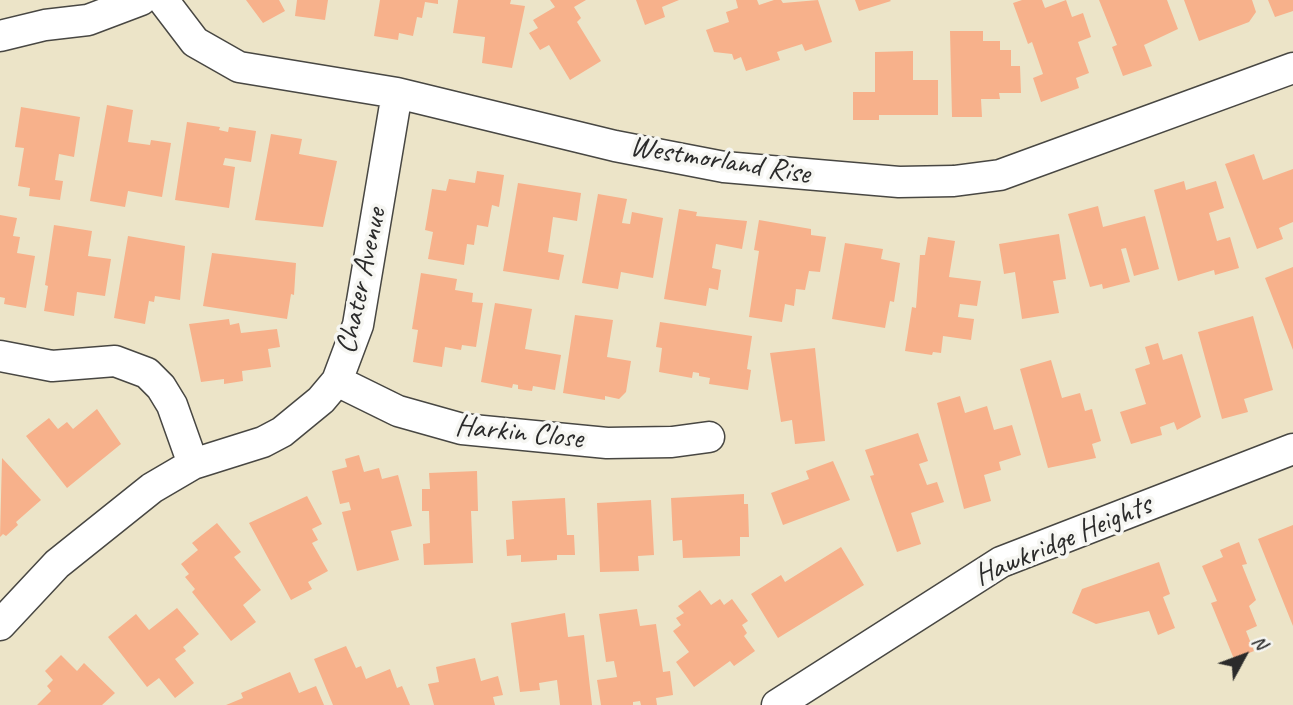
<!DOCTYPE html>
<style>
body{margin:0}
#map{position:relative;width:1293px;height:705px;overflow:hidden;background:#ece4c8;font-family:Caveat,sans-serif}
canvas{display:block}
.north{position:absolute;left:1209px;top:621px;width:70px;height:70px;-webkit-text-stroke:5px #f6f6f2;paint-order:stroke;rotate:49deg;font-size:19px;font-weight:700;line-height:28px;text-align:center;color:#2b2b2b}
.north::after{content:'';display:block;margin:auto;width:24px;height:32px;background:#2b2b2b;clip-path:polygon(50% 0,100% 100%,50% 72%,0 100%)}
</style>
<div id="map">
<canvas width="1293" height="705"></canvas>
<div class="north">N</div>
</div>
<script>
const ctx = document.querySelector('canvas').getContext('2d');
ctx.lineJoin = 'round';
function fillPath(path, color) { ctx.fillStyle = color; ctx.fill(path, 'evenodd'); }
const toPath = rows => new Path2D(rows.map(r => 'M' + r).join(''));
function trace(path, color, width, dash) { ctx.strokeStyle = color; ctx.lineWidth = width; ctx.lineCap = dash ? 'butt' : 'round'; ctx.setLineDash(dash || []); ctx.stroke(path); }
function drawText(font, color, halo, rows, align = 'center') {
  ctx.font = font + ' Caveat,sans-serif'; ctx.lineWidth = 7; ctx.setLineDash([]); ctx.textBaseline = 'middle'; ctx.strokeStyle = halo; ctx.fillStyle = color; for (const [text, x, y, turn = 0] of rows) {
    ctx.save(); ctx.translate(x, y); ctx.rotate((+turn || 0) * Math.PI / 180); ctx.textAlign = isNaN(turn) ? turn : align; if (halo) ctx.strokeText(text, 0, 0); ctx.fillText(text, 0, 0); ctx.restore();
  }
}
fillPath(toPath([
 [246,0,279,0,285,11,263,23],
 [297,0,328,0,325,20,295,16],
 [380,0,438,0,438,4,425,2,422,18,417,17,413,36,399,33,398,40,374,36],
 [458,0,511,0,510,4,525,6,512,68,482,63,485,37,453,33],
 [550,0,586,0,574,7,581,18,577,22,601,61,570,80,549,45,540,50,529,33,538,28,533,20,555,7],
 [636,0,679,0,662,7,665,17,645,25],
 [736,0,757,0,759,5,774,0,781,0,783,3,818,0,832,42,805,51,802,44,777,52,780,60,746,71,741,57,734,60,732,54,714,52,706,30,729,22,726,12,738,8],
 [855,0,890,0,891,1,859,11],
 [1022,0,1042,0,1045,8,1066,0,1072,17,1083,13,1091,37,1078,42,1089,73,1076,78,1079,88,1041,102,1033,78,1043,74,1032,42,1028,44,1013,3],
 [1099,0,1167,0,1178,29,1144,45,1152,66,1123,76,1112,47,1117,45],
 [1184,0,1252,0,1256,12,1249,22,1199,41],
 [1268,0,1293,0,1293,11,1275,17],
 [950,31,983,31,983,41,1000,41,1000,50,1011,50,1011,66,1020,66,1021,93,999,93,1000,99,981,99,982,117,952,117],
 [913,51,913,80,938,80,938,115,879,115,879,120,853,120,853,92,875,92,875,52],
 [107,105,133,110,128,142,150,145,151,140,171,143,162,197,128,191,125,207,90,201],
 [21,107,80,117,74,157,59,154,55,180,63,181,60,200,29,196,30,188,18,186,24,148,15,147],
 [187,122,220,127,219,130,228,132,229,127,256,131,251,162,225,158,223,165,235,167,229,208,175,200],
 [271,134,302,139,299,154,337,161,323,227,255,220],
 [1254,154,1263,180,1293,169,1293,222,1279,228,1283,239,1257,249,1225,164],
 [477,171,504,175,499,207,492,205,488,227,477,225,474,245,467,244,464,265,428,259,433,232,425,230,432,189,446,191,449,179,475,183],
 [1184,181,1186,190,1216,181,1224,208,1209,213,1217,241,1230,237,1239,268,1215,275,1214,270,1178,281,1154,190],
 [518,183,581,193,577,221,553,217,548,252,564,255,559,280,503,271],
 [598,194,627,199,622,223,630,224,632,212,663,218,653,278,621,272,618,289,582,283],
 [1098,206,1103,227,1145,216,1159,269,1134,276,1126,248,1121,249,1130,282,1103,289,1102,284,1090,287,1068,214],
 [679,209,697,212,696,216,747,221,742,249,716,244,712,268,721,270,718,290,709,288,706,306,664,299],
 [0,215,17,218,13,236,20,237,17,253,35,256,26,308,4,304,5,298,0,297],
 [759,220,811,229,811,235,826,237,820,272,809,271,805,290,796,289,794,306,785,304,782,322,749,317,759,251,754,250],
 [54,225,92,231,88,256,111,259,105,296,77,292,74,316,44,311,48,286,45,285],
 [1059,234,1066,279,1053,281,1059,313,1022,319,1015,272,1004,274,999,244],
 [128,236,185,246,180,300,155,296,154,302,149,301,145,324,114,318],
 [928,237,955,241,949,277,981,281,977,306,960,304,958,317,974,319,971,340,943,336,941,353,933,352,932,355,905,351,912,307,916,308,920,255,925,255],
 [845,243,883,249,881,259,900,263,894,302,890,301,885,328,832,319],
 [212,253,296,263,294,295,291,294,287,319,203,306],
 [1293,267,1293,350,1265,278],
 [421,273,457,279,455,290,473,293,472,302,483,303,476,347,462,345,461,350,445,347,442,367,413,362,418,330,412,329],
 [495,303,532,309,525,349,561,355,555,390,533,386,532,391,518,389,518,385,513,384,512,388,481,382],
 [575,315,613,320,607,357,631,361,626,392,619,399,605,396,605,400,563,393],
 [1253,316,1273,390,1244,399,1248,412,1222,419,1198,332],
 [229,319,230,325,239,323,241,333,277,329,280,347,268,349,271,367,242,371,243,381,224,384,224,379,201,382,189,324],
 [660,322,752,336,747,369,751,370,748,390,709,384,710,378,699,376,699,373,693,372,692,378,659,372,662,348,656,347],
 [1158,343,1163,360,1182,354,1201,417,1177,430,1174,422,1160,427,1162,435,1131,444,1120,412,1146,404,1135,369,1150,364,1145,347],
 [815,348,825,441,795,444,792,420,781,422,770,353],
 [1051,360,1062,398,1080,393,1085,411,1092,409,1101,441,1092,444,1096,458,1048,468,1020,369],
 [960,396,965,413,987,406,994,430,1012,425,1021,455,999,462,1001,470,984,475,991,501,964,509,937,403],
 [97,409,121,444,67,488,26,436,49,418,58,429,67,422,73,429],
 [918,433,928,461,919,464,927,485,937,482,944,502,911,513,921,544,897,552,870,476,874,475,865,450],
 [359,455,364,472,379,468,382,479,398,475,412,526,391,531,399,560,357,571,342,512,351,510,349,502,340,504,332,471,347,467,345,459],
 [2,458,41,500,16,522,18,525,6,536,3,534,0,537],
 [833,461,850,500,783,525,771,493,809,479,806,471],
 [477,471,478,511,471,511,473,563,424,565,423,544,430,543,429,511,422,511,422,489,430,489,429,473],
 [744,494,744,504,748,504,749,537,740,537,740,556,683,558,682,540,673,541,671,498],
 [307,496,322,524,312,529,318,540,312,543,328,571,308,582,312,589,291,600,249,523],
 [565,498,567,535,574,535,575,555,557,555,557,560,521,562,521,555,507,556,506,540,514,539,512,501],
 [651,500,654,555,638,556,639,571,600,572,597,503],
 [217,523,241,552,234,557,261,590,243,605,256,622,231,641,192,592,195,589,185,577,189,574,181,564,198,550,192,543],
 [1293,525,1293,626,1258,539],
 [1239,542,1247,564,1242,565,1256,600,1249,606,1257,626,1246,631,1254,651,1234,659,1211,603,1217,601,1202,566,1223,557,1220,550],
 [841,547,864,585,778,638,751,594,781,575,785,582],
 [1159,562,1170,594,1163,597,1175,628,1158,635,1149,611,1096,624,1072,613,1082,589],
 [700,590,711,605,720,599,724,605,732,599,748,621,742,625,747,633,744,636,755,651,734,666,730,661,694,687,676,662,689,652,673,631,681,625,676,618,684,613,678,606],
 [177,608,199,634,183,647,186,651,175,659,194,683,175,698,159,678,147,687,108,637,136,614,149,630],
 [637,609,640,626,656,624,663,672,670,671,673,695,656,698,657,705,641,705,640,701,633,702,633,705,601,705,597,680,617,677,614,661,606,662,599,614],
 [565,613,568,637,584,635,592,705,560,705,557,680,539,683,540,690,520,692,511,623],
 [346,646,356,668,361,666,366,679,390,669,397,688,402,686,410,705,333,705,314,659],
 [61,655,77,671,84,663,115,693,102,705,37,705,51,691,47,686,53,680,45,671],
 [475,658,481,681,498,676,503,695,493,697,495,705,434,705,428,684,439,682,436,667],
 [290,672,299,693,316,686,324,705,226,705,243,698,241,693]
]), '#f7b18b');
const street = toPath([
 [163,0,195,42,239,67,397,93,615,146,724,167,899,182,954,181,1000,175,1293,68],
 [0,36,45,25,88,20,141,0],
 [0,356,52,366,115,361,147,373,161,387,172,405,193,464],
 [337,381,398,411,462,429,607,443,672,442,709,437],
 [0,625,57,564,152,488,193,464,263,442,282,432,321,400,337,381,358,325,397,93],
 [777,705,1001,562,1293,449]
]);
trace(street, '#484743', 33);
trace(street, '#fff', 30);
drawText('30px', '#2b2b2b', '#f6f6f2', [
 ["Westmorland Rise",720,161,9],
 ["Chater Avenue",362,281,-78],
 ["Harkin Close",519,433,6],
 ["Hawkridge Heights",1063,541,-23]
]);
</script>
